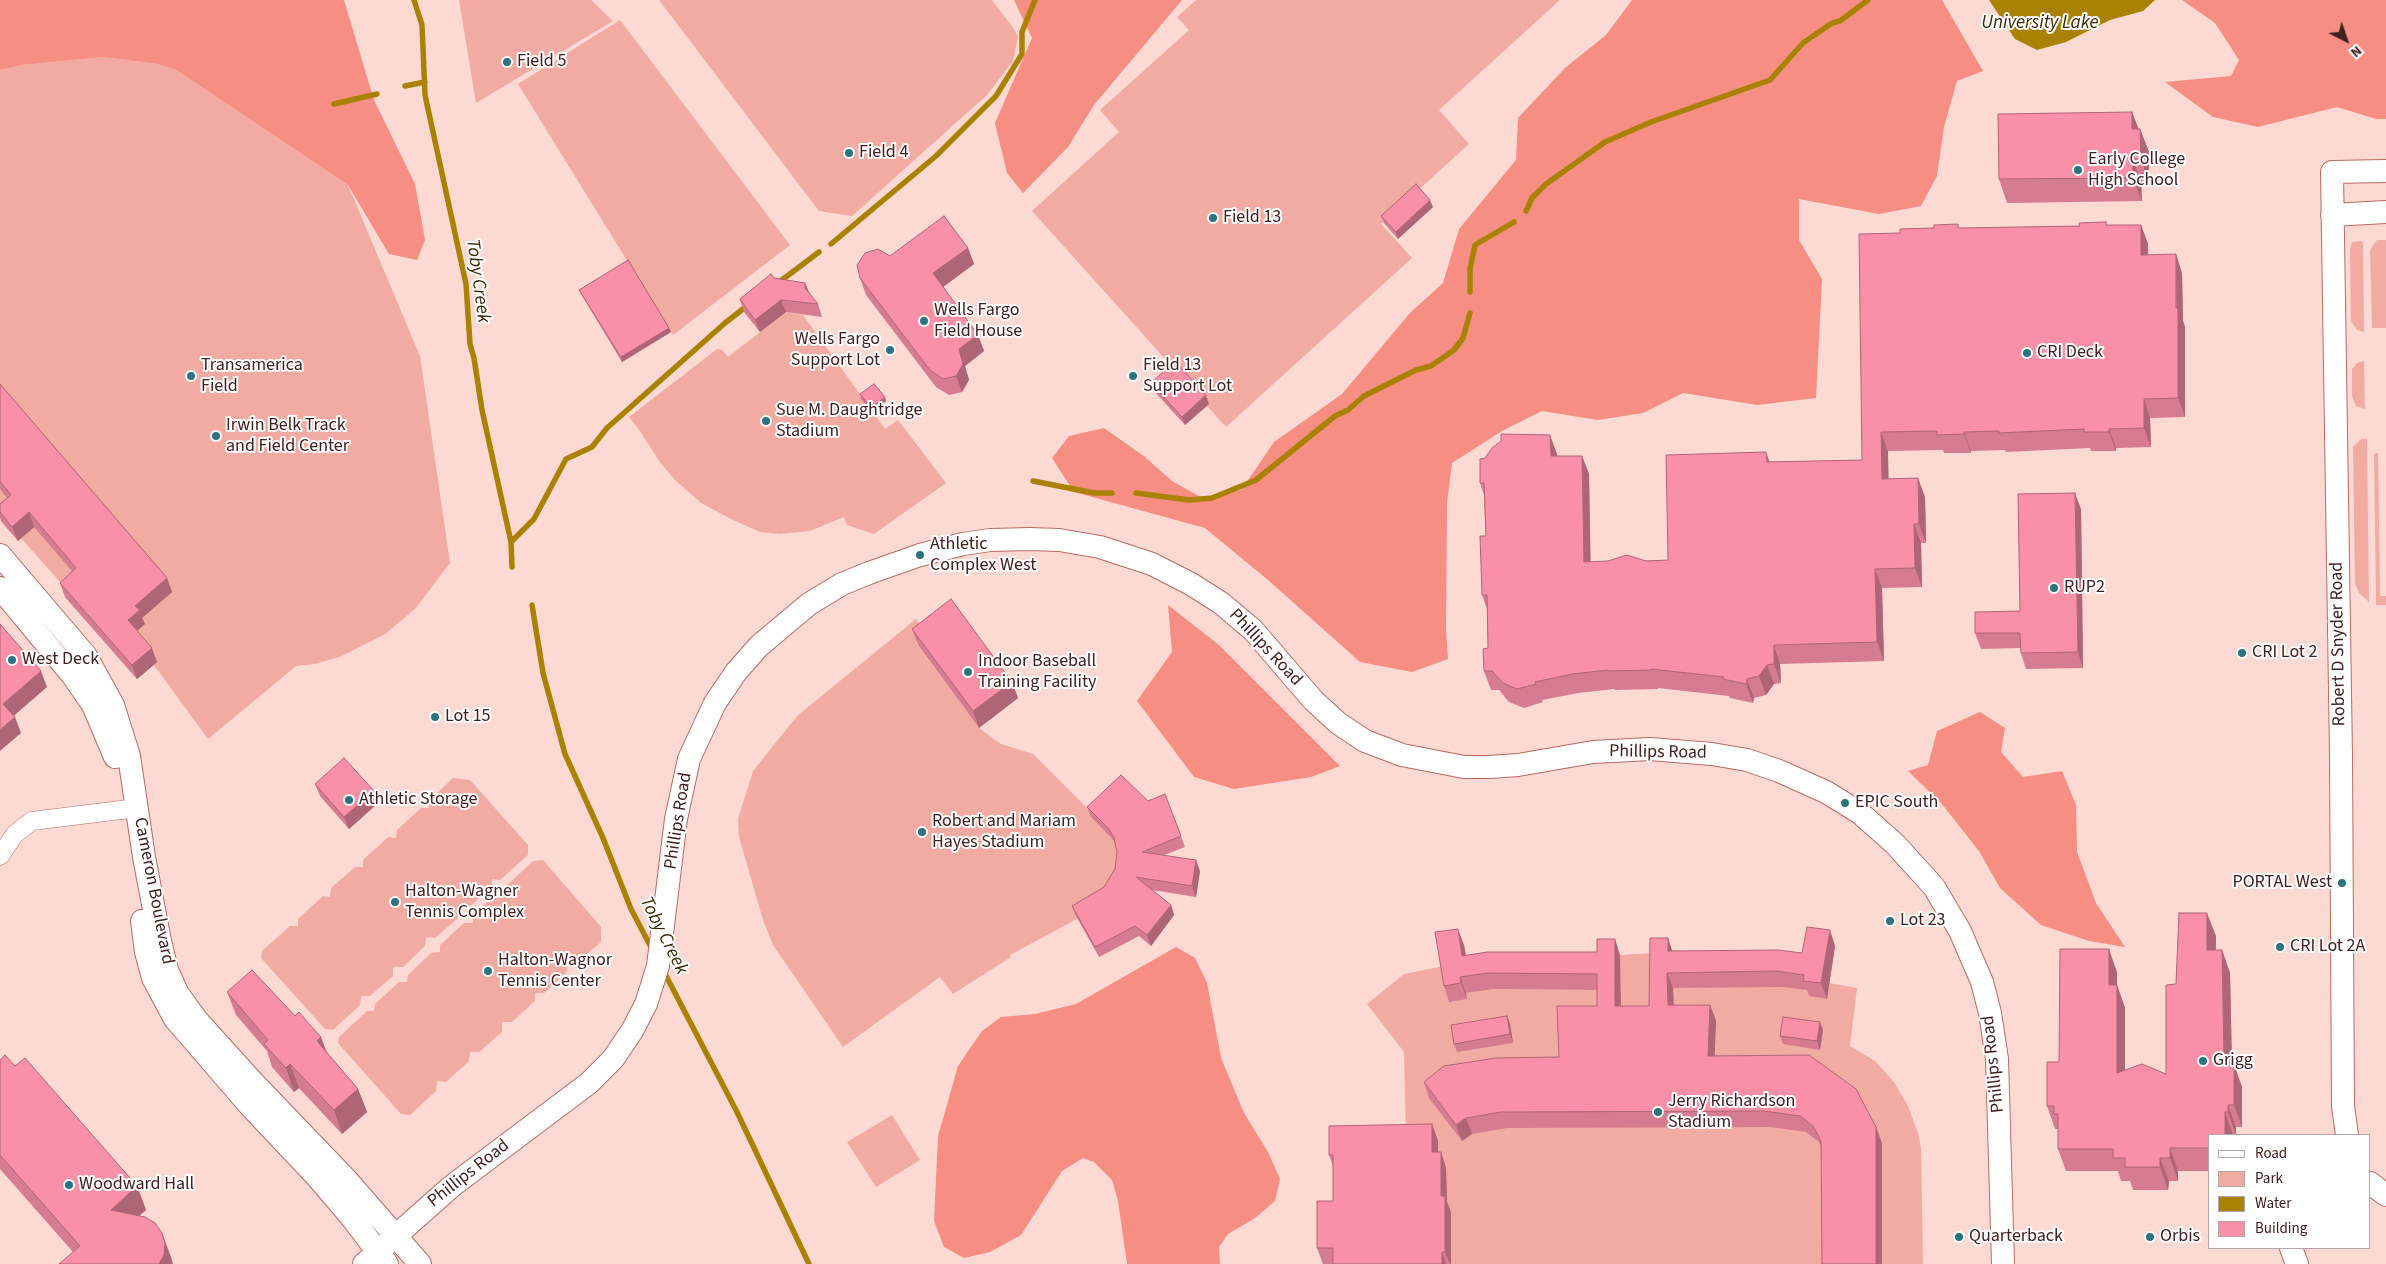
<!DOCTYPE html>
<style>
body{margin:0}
#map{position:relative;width:2386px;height:1264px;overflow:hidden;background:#fdd9d4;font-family:"Source Sans 3",sans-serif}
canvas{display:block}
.legend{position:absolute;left:2208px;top:1134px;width:162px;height:115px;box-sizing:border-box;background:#fff;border:1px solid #b3a6a5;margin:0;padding:6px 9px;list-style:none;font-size:15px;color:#41201d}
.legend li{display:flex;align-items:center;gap:10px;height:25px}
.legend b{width:25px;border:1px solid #b3a6a5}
.north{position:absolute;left:2321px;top:15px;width:50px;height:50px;-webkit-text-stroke:4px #fff;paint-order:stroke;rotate:139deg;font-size:14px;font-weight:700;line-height:20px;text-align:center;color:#41201d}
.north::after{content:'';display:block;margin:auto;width:18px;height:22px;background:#41201d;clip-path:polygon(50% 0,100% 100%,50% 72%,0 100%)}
</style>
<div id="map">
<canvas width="2386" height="1264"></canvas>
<ul class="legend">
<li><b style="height:6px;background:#fff"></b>Road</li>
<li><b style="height:14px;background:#f1aba3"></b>Park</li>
<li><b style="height:14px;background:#aa8202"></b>Water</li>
<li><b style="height:14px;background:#f990a7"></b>Building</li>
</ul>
<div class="north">N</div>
</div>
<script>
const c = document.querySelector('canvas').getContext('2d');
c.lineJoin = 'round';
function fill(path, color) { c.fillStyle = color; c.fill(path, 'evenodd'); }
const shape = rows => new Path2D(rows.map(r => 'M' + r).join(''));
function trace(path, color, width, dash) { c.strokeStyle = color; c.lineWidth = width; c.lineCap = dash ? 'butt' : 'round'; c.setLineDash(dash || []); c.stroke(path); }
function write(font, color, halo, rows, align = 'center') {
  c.font = font + ' "Source Sans 3",sans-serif'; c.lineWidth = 4; c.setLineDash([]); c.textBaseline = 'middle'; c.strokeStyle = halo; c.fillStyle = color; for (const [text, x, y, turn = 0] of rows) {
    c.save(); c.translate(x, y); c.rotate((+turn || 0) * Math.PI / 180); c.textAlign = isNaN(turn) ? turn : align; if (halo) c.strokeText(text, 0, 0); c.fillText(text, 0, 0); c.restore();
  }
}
const green = shape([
 [459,0,591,0,613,21,476,103],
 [659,0,992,0,1014,29,1018,37,1013,61,987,95,852,216,819,211],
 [1196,0,1560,0,1439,110,1469,144,1381,224,1412,258,1226,427,1207,406,1209,403,1176,371,1032,211,1119,132,1100,110,1189,30,1177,17],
 [620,20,790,245,673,335,518,84],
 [104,57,158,64,176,70,348,185,420,356,450,563,416,608,385,634,342,656,315,664,296,666,208,739,154,665,137,679,65,597,69,592,21,538,18,541,1,521,0,515,0,70,22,65],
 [2377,240,2386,240,2386,328,2372,328,2370,250],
 [2362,241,2363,243,2364,332,2357,330,2351,321,2350,248,2352,242],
 [786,312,803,315,885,429,898,420,946,483,874,534,847,525,844,517,810,531,779,534,760,532,731,519,701,503,675,480,659,461,640,431,629,417,717,349,722,350,728,357],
 [2364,361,2365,409,2356,406,2352,396,2352,369,2357,363],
 [2361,439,2367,439,2369,602,2359,593,2355,583,2353,447],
 [2378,453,2380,596,2386,596,2386,605,2376,605,2374,454],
 [916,619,927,633,916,643,979,728,1001,744,1033,754,1093,814,1091,817,1113,840,1118,848,1120,874,1077,919,1010,955,1011,957,953,994,940,977,843,1047,773,945,763,920,739,837,738,819,753,771,797,716],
 [453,778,470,780,528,845,528,855,500,880,492,879,491,888,468,908,459,908,458,918,435,938,426,937,425,946,403,967,393,967,393,976,370,996,361,996,360,1005,333,1030,325,1029,261,958,262,951,290,926,298,926,298,919,323,896,330,897,331,888,355,867,363,867,363,860,388,837,396,838,397,830,421,808,429,808,429,801],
 [543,860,601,927,601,942,576,963,568,963,567,972,544,993,535,993,535,1001,512,1022,502,1022,502,1032,479,1052,470,1052,469,1061,446,1082,437,1081,436,1091,410,1115,401,1114,338,1043,339,1037,367,1011,374,1011,375,1004,399,982,407,982,408,975,431,953,440,952,440,945,464,923,473,923,473,915,497,893,505,894,506,886,533,861],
 [1656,953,1673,993,1673,988,1829,983,1857,988,1850,1046,1875,1061,1894,1082,1908,1106,1918,1133,1921,1148,1923,1264,1419,1264,1406,1141,1404,1052,1367,1004,1404,974,1444,966,1467,999,1466,993,1494,989,1603,990,1621,995,1620,955],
 [892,1115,920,1160,876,1187,847,1142]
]);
const forest = shape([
 [0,0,344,0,374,100,415,184,425,240,417,260,389,254,348,185,176,70,158,64,104,57,22,65,0,70],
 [1014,0,1182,0,1094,105,1068,147,1023,193,1007,173,995,123,1032,38],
 [1632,0,1942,0,1983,71,1957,81,1944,127,1937,176,1921,206,1879,214,1799,199,1799,240,1822,279,1816,398,1757,405,1683,393,1643,413,1598,420,1542,411,1502,431,1452,463,1447,503,1446,629,1448,659,1412,672,1360,662,1268,580,1205,528,1074,492,1052,458,1069,436,1104,428,1145,457,1172,481,1206,500,1242,489,1274,442,1342,394,1410,313,1443,283,1459,229,1516,160,1518,118,1565,68,1606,35],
 [2182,0,2386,0,2386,119,2376,119,2337,107,2258,127,2213,117,2165,82,2231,76,2239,60,2215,23],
 [1168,605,1219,645,1340,766,1311,777,1234,789,1194,777,1137,701,1172,652],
 [1980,712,2005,728,2001,752,2023,777,2062,771,2076,805,2077,852,2096,903,2125,947,2089,941,2041,925,2000,888,1979,851,1941,803,1908,771,1928,765,1937,731],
 [1176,947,1195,958,1207,983,1221,1058,1244,1113,1268,1152,1280,1179,1275,1201,1255,1218,1228,1234,1219,1247,1220,1264,1127,1264,1118,1201,1112,1180,1094,1162,1083,1158,1062,1171,1021,1235,990,1252,964,1258,944,1247,934,1221,938,1136,958,1066,982,1031,1001,1017,1035,1014,1076,1004]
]);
const water = shape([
 [1989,0,2155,0,2143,11,2110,20,2066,42,2037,50,2015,39]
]);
const stream = shape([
 [414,0,422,25,425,95,466,284,470,344,474,358,482,410,511,542,512,567],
 [405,86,425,82],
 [334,104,377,94],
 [1526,211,1532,198,1546,184,1605,142,1651,122,1770,80,1803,43,1832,23,1840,21,1868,0],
 [831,244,936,156,996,96,1022,54,1022,32,1035,0],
 [778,283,819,252],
 [1470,292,1470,269,1475,245,1514,222],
 [1033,481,1094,493,1112,493],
 [1136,493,1189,500,1212,498,1256,480,1335,416,1348,410,1364,396,1416,370,1431,366,1454,350,1463,338,1470,313],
 [511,542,534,519,566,459,592,447,607,428,725,323,748,305],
 [532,605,543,673,565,754,603,838,631,909,652,949],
 [663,970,737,1112,809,1264]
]);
const minor = shape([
 [0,856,15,834,32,821,137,808]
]);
const tertiary = shape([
 [2332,215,2386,212],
 [0,555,86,656,113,705,129,756,144,857,160,941,167,970,178,994,196,1019,252,1081,345,1178,420,1264],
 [0,588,73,676,93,705,115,757],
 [142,921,146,952,153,978,175,1019,251,1107,318,1178,352,1218,387,1264],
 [2347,1135,2343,1106,2341,756,2332,172,2386,171],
 [2370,1183,2386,1195],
 [2291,1248,2297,1264],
 [364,1264,452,1186,589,1083,613,1059,632,1031,646,1004,658,966,676,819,689,759,715,703,736,672,759,646,809,604,842,584,869,573,920,555,963,544,990,540,1030,539,1059,540,1100,547,1152,564,1191,584,1221,603,1253,630,1313,700,1338,723,1365,741,1402,755,1464,767,1489,767,1518,765,1593,752,1650,749,1712,754,1747,760,1779,771,1826,792,1860,813,1895,844,1934,887,1960,931,1982,982,1990,1013,1997,1059,2003,1264]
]);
const wall = shape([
 [2132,112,2138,129,2140,129,2149,152,2149,183,2141,183,2142,201,2007,203,1999,179],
 [1433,207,1398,239,1384,223,1381,216],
 [1958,224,1959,228,2141,225,2148,244,2148,255,2182,273,2183,321,2185,327,2185,417,2150,418,2151,447,2116,448,2116,451,2091,451,2090,448,2006,452,2005,450,1971,451,1971,453,1944,453,1943,450,1888,451,1888,479,1925,497,1926,543,1921,543,1922,587,1882,588,1884,661,1780,664,1781,683,1774,684,1766,695,1754,698,1753,703,1730,698,1729,696,1658,688,1658,689,1615,690,1614,689,1578,693,1542,700,1543,702,1524,708,1509,702,1499,690,1491,690,1484,671,1488,648,1487,609,1482,595,1486,536,1484,495,1480,483,1557,454,1557,456,1582,456,1589,474,1590,562,1668,560,1770,462,1862,460,1900,233],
 [968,248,974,264,943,287,978,335,984,351,965,366,969,380,962,392,949,395,936,387,866,295,860,278,890,256],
 [774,278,805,283,810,294,818,304,822,317,786,312,760,332,744,312,740,299],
 [579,290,669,328,671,332,622,362,581,294],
 [1151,383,1209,404,1185,425,1154,391],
 [0,384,167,578,172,592,142,618,145,624,137,631,157,662,137,679,65,597,60,583,72,571,34,527,18,541,1,521,0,517,0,504,7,498,0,489],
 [860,394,886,401,872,412,861,399],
 [2081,509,2083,668,2026,669,2021,653,2021,648,1981,649,1975,633,2020,611],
 [912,629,1012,682,1018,698,979,728,918,645],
 [315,784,374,791,378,803,349,829,320,796],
 [1165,794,1185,847,1164,855,1200,871,1196,897,1152,890,1171,905,1174,915,1151,946,1139,936,1099,957,1076,916,1072,906,1104,887,1115,869,1117,852,1116,844,1113,840,1091,817,1087,807,1148,801],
 [2216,936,2216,950,2222,950,2230,973,2232,1064,2242,1087,2242,1127,2236,1127,2236,1135,2210,1135,2210,1171,2178,1171,2178,1181,2169,1181,2168,1190,2133,1190,2130,1181,2121,1181,2118,1171,2066,1171,2058,1149,2058,1129,2055,1129,2047,1106,2059,1062,2117,972,2117,985,2125,1008,2125,1070,2166,1074,2176,984],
 [1464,945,1466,955,1620,955,1621,1006,1649,1006,1673,951,1802,953,1835,946,1827,999,1809,996,1807,990,1782,987,1673,988,1674,1005,1710,1005,1716,1021,1714,1056,1882,1143,1882,1264,1822,1264,1821,1146,1819,1142,1806,1132,1770,1127,1507,1128,1472,1134,1462,1141,1429,1098,1424,1082,1559,1057,1597,1006,1597,990,1494,989,1466,993,1467,999,1449,1002,1444,986],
 [227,992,326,1051,358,1089,367,1112,342,1134,299,1088,294,1092,272,1067,267,1051,236,1015],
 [1507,1016,1510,1024,1513,1043,1457,1052,1454,1044],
 [1823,1030,1820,1050,1783,1044,1780,1036],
 [0,1060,15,1066,137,1186,146,1210,139,1216,171,1257,73,1252,0,1169],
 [1432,1124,1438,1141,1438,1152,1441,1152,1446,1168,1447,1202,1451,1212,1451,1264,1323,1264,1317,1248,1333,1201,1333,1166,1329,1155]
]);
const shadedWall = shape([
 [2132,112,2141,135,2140,129,2149,152,2149,183,2141,159,2132,129],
 [2133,159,2141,183,2142,201,2133,178],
 [1430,200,1433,207,1398,239,1396,232],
 [2141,225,2148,244,2148,274,2141,255],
 [968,248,974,264,939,290,933,273],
 [2176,254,2182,273,2183,321,2185,327,2185,417,2178,398],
 [805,283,810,295,805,288],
 [781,300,786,312,760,332,755,320],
 [669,328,671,332,622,362,621,357],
 [978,335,984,351,965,366,969,380,962,392,956,376,959,349],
 [1206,395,1209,404,1185,425,1182,417],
 [885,397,886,401,872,412,871,408],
 [2144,399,2150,418,2151,447,2144,428],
 [2109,429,2116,448,2116,451,2109,432],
 [1881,432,1888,451,1889,498,1882,479],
 [1964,432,1971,451,1971,453,1964,434],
 [1550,435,1557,454,1557,475,1551,456],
 [1766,452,1773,471,1767,462],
 [1582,456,1589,474,1591,581,1584,562],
 [1918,478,1925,497,1926,543,1919,524],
 [2075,493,2081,509,2083,668,2078,652],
 [29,512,34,527,18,541,12,527],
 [1914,524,1921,543,1922,587,1915,568],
 [1875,569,1882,588,1884,661,1877,642],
 [167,578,172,592,142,618,145,624,133,634,128,620,135,606],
 [1774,645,1780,664,1781,683,1774,664],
 [152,648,157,662,137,679,132,665],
 [1767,665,1774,684,1766,695,1759,676],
 [41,671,47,687,9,720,3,704],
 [1747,679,1754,698,1753,703,1746,684],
 [1012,682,1018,698,979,728,973,711],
 [15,717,21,733,0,751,0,730],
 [374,791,378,803,349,829,344,817],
 [1196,860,1200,871,1196,897,1192,886],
 [1171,905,1174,915,1151,946,1147,935],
 [2207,913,2216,936,2215,973,2207,950],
 [1458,929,1464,945,1468,971,1462,956],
 [1830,930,1835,946,1827,999,1821,983],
 [1668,938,1673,953,1668,951],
 [1615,939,1620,955,1621,1022,1615,1006],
 [2109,949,2117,972,2117,985,2125,1008,2125,1095,2117,1073,2109,985],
 [2222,950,2230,973,2232,1068,2234,1064,2242,1087,2242,1127,2234,1105,2224,1056],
 [1667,973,1673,988,1674,1021,1668,1005],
 [1460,977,1466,993,1467,999,1461,983],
 [1710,1005,1716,1021,1714,1072,1708,1056],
 [1507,1016,1510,1024,1513,1043,1510,1034],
 [1820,1022,1823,1030,1820,1050,1817,1041],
 [321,1037,330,1061,317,1041],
 [290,1064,299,1088,294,1092,286,1068],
 [358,1089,367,1112,342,1134,334,1110],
 [2228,1105,2236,1127,2236,1135,2228,1112],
 [2225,1112,2233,1135,2225,1135],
 [1466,1118,1472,1134,1462,1141,1456,1125],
 [1432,1124,1438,1141,1438,1168,1432,1152],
 [1876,1127,1882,1143,1882,1264,1876,1264],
 [2170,1148,2178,1171,2178,1181,2170,1158],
 [1441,1152,1446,1168,1447,1202,1451,1212,1451,1264,1450,1264,1445,1252,1441,1196],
 [2160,1158,2169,1181,2168,1190,2160,1167],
 [137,1186,146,1210,119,1233,111,1210],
 [162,1233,171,1257,173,1264,159,1264],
 [1442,1252,1446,1264,1442,1264]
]);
const building = shape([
 [2132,112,2132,129,2140,129,2141,159,2133,159,2133,178,1999,179,1998,114,2132,112],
 [1416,184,1430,200,1396,232,1381,216,1416,184],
 [944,216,968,248,933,273,978,335,959,349,963,364,956,376,943,379,930,370,860,278,857,265,865,253,878,249,890,256,944,216],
 [2106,222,2106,225,2141,225,2141,255,2176,254,2176,308,2178,308,2178,398,2144,399,2144,428,2109,429,2109,432,2084,432,2084,429,1999,433,1999,431,1964,432,1964,434,1937,435,1937,431,1881,432,1882,479,1918,478,1919,524,1914,524,1915,568,1875,569,1877,642,1774,645,1774,664,1767,665,1759,676,1747,679,1746,684,1723,679,1724,677,1651,669,1651,670,1608,671,1608,670,1572,674,1535,682,1536,684,1517,689,1503,683,1492,671,1484,671,1483,649,1488,648,1487,595,1482,595,1480,536,1486,536,1484,483,1480,483,1480,459,1485,458,1492,448,1501,441,1501,434,1550,435,1551,456,1582,456,1584,562,1608,561,1627,555,1646,561,1668,560,1666,455,1766,452,1767,462,1862,460,1859,234,1900,233,1900,229,1934,228,1934,225,1958,224,1958,228,2080,226,2079,223,2106,222],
 [628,260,669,328,621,357,579,290,628,260],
 [771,274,774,278,805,283,805,288,818,304,781,300,755,320,740,299,771,274],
 [1175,361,1206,395,1182,417,1151,383,1175,361],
 [0,384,167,578,135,606,140,610,128,620,152,648,132,665,60,583,76,568,29,512,12,527,0,512,0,504,11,495,0,481,0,384],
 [874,384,885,397,871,408,860,394,874,384],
 [2075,493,2078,652,2021,653,2020,633,1975,633,1975,612,2020,611,2018,494,2075,493],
 [951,599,1012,682,973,711,912,629,951,599],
 [0,624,41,671,3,704,15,717,0,730,0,624],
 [344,758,374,791,344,817,315,784,344,758],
 [1121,775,1148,801,1165,794,1181,836,1142,852,1196,860,1192,886,1136,877,1171,905,1147,935,1135,926,1095,947,1072,906,1104,887,1115,869,1117,852,1114,838,1109,829,1087,807,1121,775],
 [2179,913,2207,913,2207,950,2222,950,2224,1056,2228,1056,2228,1064,2234,1064,2234,1105,2228,1105,2228,1112,2225,1112,2225,1135,2210,1135,2210,1148,2170,1148,2170,1158,2160,1158,2160,1167,2125,1167,2125,1158,2113,1158,2113,1149,2058,1149,2058,1114,2054,1114,2054,1106,2047,1106,2047,1062,2059,1062,2060,949,2109,949,2109,985,2117,985,2117,1073,2142,1064,2166,1074,2166,985,2176,984,2179,913],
 [1807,927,1830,930,1821,983,1803,981,1804,975,1776,971,1667,973,1668,1005,1710,1005,1708,1056,1809,1055,1856,1089,1876,1127,1876,1264,1822,1264,1821,1141,1813,1126,1800,1116,1764,1111,1501,1112,1466,1118,1456,1125,1424,1082,1444,1066,1496,1058,1559,1057,1557,1006,1597,1006,1597,974,1488,973,1460,977,1461,983,1444,986,1435,932,1458,929,1462,956,1487,952,1597,952,1597,939,1615,939,1615,1006,1649,1006,1650,938,1668,938,1668,951,1778,950,1802,953,1807,927],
 [252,970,295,1016,299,1012,309,1024,321,1037,317,1041,358,1089,334,1110,290,1064,286,1068,264,1044,268,1040,227,992,252,970],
 [1507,1016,1510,1034,1454,1044,1451,1025,1507,1016],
 [1783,1017,1820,1022,1817,1041,1780,1036,1783,1017],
 [5,1055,15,1066,25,1058,137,1186,111,1210,145,1217,155,1223,162,1233,165,1243,164,1255,159,1264,59,1264,80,1246,0,1155,0,1060,5,1055],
 [1432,1124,1432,1152,1441,1152,1441,1196,1445,1196,1445,1252,1442,1252,1442,1264,1333,1264,1333,1248,1317,1248,1317,1201,1333,1201,1333,1155,1329,1155,1329,1126,1432,1124]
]);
const markers = [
 [507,62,5,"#2c747d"],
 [849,153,5,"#2c747d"],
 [2078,170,5,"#2c747d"],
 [1213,218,5,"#2c747d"],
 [924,321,5,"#2c747d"],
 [890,350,5,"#2c747d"],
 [2027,353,5,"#2c747d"],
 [191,376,5,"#2c747d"],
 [1133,376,5,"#2c747d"],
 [766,421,5,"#2c747d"],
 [216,436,5,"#2c747d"],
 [920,555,5,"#2c747d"],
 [2054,588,5,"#2c747d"],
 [2242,653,5,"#2c747d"],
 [12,660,5,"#2c747d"],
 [968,672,5,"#2c747d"],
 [435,717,5,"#2c747d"],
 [349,800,5,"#2c747d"],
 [1845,803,5,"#2c747d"],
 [922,832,5,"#2c747d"],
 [2342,883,5,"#2c747d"],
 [395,902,5,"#2c747d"],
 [1890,921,5,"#2c747d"],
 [2280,947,5,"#2c747d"],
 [488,971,5,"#2c747d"],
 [2203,1061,5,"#2c747d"],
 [1658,1112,5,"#2c747d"],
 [69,1185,5,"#2c747d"],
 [1959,1237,5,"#2c747d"],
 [2150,1237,5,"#2c747d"]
];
const poiNames = [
 ["Field 5",517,62],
 ["Field 4",859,153],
 ["Early College",2088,160],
 ["High School",2088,181],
 ["Field 13",1223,218],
 ["Wells Fargo",934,311],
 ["Field House",934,332],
 ["Wells Fargo",880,340,"right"],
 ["Support Lot",880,361,"right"],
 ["CRI Deck",2037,353],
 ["Transamerica",201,366],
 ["Field",201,387],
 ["Field 13",1143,366],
 ["Support Lot",1143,387],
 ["Sue M. Daughtridge",776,411],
 ["Stadium",776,432],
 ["Irwin Belk Track",226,426],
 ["and Field Center",226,447],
 ["Athletic",930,545],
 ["Complex West",930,566],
 ["RUP2",2064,588],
 ["CRI Lot 2",2252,653],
 ["West Deck",22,660],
 ["Indoor Baseball",978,662],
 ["Training Facility",978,683],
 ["Lot 15",445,717],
 ["Athletic Storage",359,800],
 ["EPIC South",1855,803],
 ["Robert and Mariam",932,822],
 ["Hayes Stadium",932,843],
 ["PORTAL West",2332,883,"right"],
 ["Halton-Wagner",405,892],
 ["Tennis Complex",405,913],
 ["Lot 23",1900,921],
 ["CRI Lot 2A",2290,947],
 ["Halton-Wagnor",498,961],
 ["Tennis Center",498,982],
 ["Grigg",2213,1061],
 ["Jerry Richardson",1668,1102],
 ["Stadium",1668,1123],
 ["Woodward Hall",79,1185],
 ["Quarterback",1969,1237],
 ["Orbis",2160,1237]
];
const streetNames = [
 ["Robert D Snyder Road",2339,644,-91],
 ["Phillips Road",1265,648,47],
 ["Phillips Road",1658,753,1],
 ["Phillips Road",679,821,-81],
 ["Cameron Boulevard",153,891,79],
 ["Phillips Road",1994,1064,-96],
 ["Phillips Road",469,1174,-38]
];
const waterNames = [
 ["University Lake",2040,24],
 ["Toby Creek",477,281,82],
 ["Toby Creek",663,936,63]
];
fill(green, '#f1aba3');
fill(forest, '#f68e83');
fill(water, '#aa8202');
trace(stream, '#aa8202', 5.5);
trace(minor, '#b96a62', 19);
trace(tertiary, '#b96a62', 24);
trace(minor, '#fff', 18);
trace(tertiary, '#fff', 22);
fill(wall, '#d67c90');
fill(shadedWall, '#ae6575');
fill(building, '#f990a7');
trace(building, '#ae6575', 1);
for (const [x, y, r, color] of markers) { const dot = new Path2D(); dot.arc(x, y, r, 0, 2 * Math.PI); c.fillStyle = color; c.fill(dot); trace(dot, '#fff', 2); }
write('18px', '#41201d', '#fff', poiNames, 'left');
write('18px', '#41201d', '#fff', streetNames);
write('italic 19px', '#3b2a00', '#fff', waterNames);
</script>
